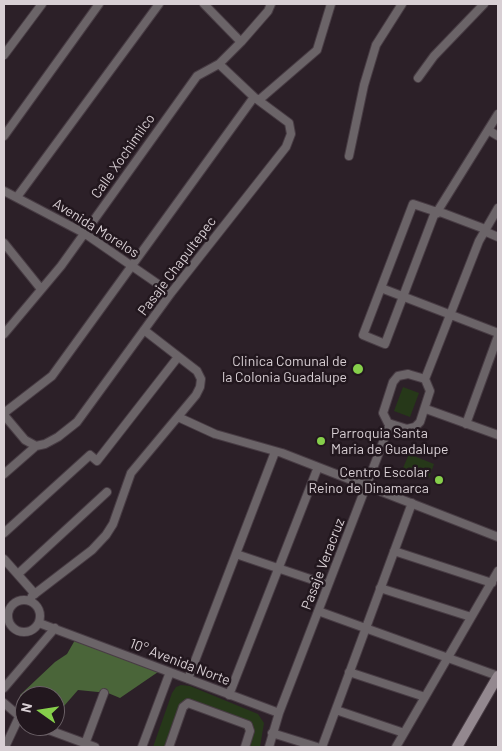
<!DOCTYPE html>
<meta charset="utf-8">
<style>
body{margin:0}
#map{position:relative;width:502px;height:751px;overflow:hidden;background:#2c2028;font-family:Barlow,sans-serif}
canvas{display:block}
.frame{position:absolute;inset:0;border:5px solid #d8cfd4;pointer-events:none}
.north{position:absolute;left:15px;top:686px;width:50px;height:50px;box-sizing:border-box;background:#22171e;border:1px solid #6b6167;border-radius:50%;rotate:283deg;font-size:14px;font-weight:700;line-height:20px;text-align:center;color:#d8cfd4}
.north::after{content:'';display:block;margin:auto;width:18px;height:22px;background:#86cf4b;clip-path:polygon(50% 0,100% 100%,50% 72%,0 100%)}
</style>
<div id="map">
<canvas width="502" height="751"></canvas>
<div class="frame"></div>
<div class="north">N</div>
</div>
<script>
const c = document.querySelector('canvas').getContext('2d');
c.lineJoin = 'round';
function fill(path, color) { c.fillStyle = color; c.fill(path, 'evenodd'); }
const shape = rows => new Path2D(rows.map(r => 'M' + r).join(''));
function trace(path, color, width, dash) { c.strokeStyle = color; c.lineWidth = width; c.lineCap = dash ? 'butt' : 'round'; c.setLineDash(dash || []); c.stroke(path); }
function write(font, color, halo, rows, align = 'center') {
  c.font = font + ' Barlow,sans-serif'; c.lineWidth = 5; c.setLineDash([]); c.textBaseline = 'middle'; c.strokeStyle = halo; c.fillStyle = color; for (const [text, x, y, turn = 0] of rows) {
    c.save(); c.translate(x, y); c.rotate((+turn || 0) * Math.PI / 180); c.textAlign = isNaN(turn) ? turn : align; if (halo) c.strokeText(text, 0, 0); c.fillText(text, 0, 0); c.restore();
  }
}
const green = shape([
 [403,387,419,393,410,417,394,411],
 [409,454,434,464,429,478,403,468],
 [181,685,190,686,258,714,264,723,260,747,243,747,247,734,242,726,186,707,172,747,153,747,172,693,176,687]
]);
const forest = shape([
 [75,640,125,659,158,672,120,698,108,693,78,690,64,706,55,707,55,696,25,696,25,709,21,705,20,695,55,662,67,654]
]);
const street = shape([
 [204,4,241,42],
 [4,55,42,4],
 [418,78,434,56,484,4],
 [259,100,317,50,331,4],
 [488,130,498,136],
 [4,136,99,4],
 [349,156,364,85,376,45,402,4],
 [4,191,84,233,171,293],
 [17,197,159,4],
 [485,229,440,212,434,215,385,344,363,335,413,204,437,212,498,114],
 [484,231,498,237],
 [4,243,41,289],
 [381,288,498,333],
 [4,334,61,266,197,76,219,64,241,42,268,11,271,4],
 [408,374,425,379,430,391,420,422,415,427,407,429,388,423,383,413,393,382,398,376,408,374],
 [425,379,479,241,498,208],
 [426,409,498,435],
 [4,413,52,376,254,97],
 [4,415,25,440,36,446,45,444,58,437,77,422,171,293,286,147,291,134,289,123,254,97,219,64],
 [178,417,215,434,282,453,498,537],
 [466,424,498,336],
 [4,474,36,446],
 [4,533,90,455,97,461,178,357],
 [394,551,492,583],
 [236,554,328,585],
 [4,559,35,594],
 [18,574,107,492],
 [380,588,471,617],
 '8 616a16 16 0 1 1 32 0a16 16 0 1 1-32 0Z',
 [30,601,32,596,92,550,106,535,113,524,131,473,196,395,200,387,201,379,197,371,144,330],
 [318,611,498,676],
 [39,623,279,713],
 [349,672,425,697],
 [188,679,275,452],
 [4,688,55,628],
 [229,695,318,467],
 [4,703,25,721],
 [336,710,404,733],
 [38,726,95,747],
 [272,733,317,747],
 [85,744,104,693],
 [5,747,19,717],
 [142,747,170,672],
 [169,747,183,707,188,703,248,725,250,731,245,747],
 [269,747,279,713,390,424],
 [322,747,412,503],
 [396,747,498,571]
]);
const secondary = shape([
 [457,747,498,676]
]);
const markers = [
 [358,369,6,"#86cf4b"],
 [321,441,5,"#86cf4b"],
 [439,480,5,"#86cf4b"]
];
const streetNames = [
 ["Calle Xochimilco",123,156,-55],
 ["Avenida Morelos",96,228,32],
 ["Pasaje Chapultepec",177,266,-53],
 ["Pasaje Veracruz",323,564,-69],
 ["10° Avenida Norte",180,662,21]
];
const poiNames = [
 ["Clinica Comunal de",347,361],
 ["la Colonia Guadalupe",347,377],
 ["Parroquia Santa",331,433,"left"],
 ["Maria de Guadalupe",331,449,"left"],
 ["Centro Escolar",429,472],
 ["Reino de Dinamarca",429,488]
];
fill(green, '#263819');
fill(forest, '#4a6539');
trace(street, '#483c44', 10);
trace(secondary, '#483c44', 12);
trace(street, '#6b6468', 8);
trace(secondary, '#93888f', 10);
for (const [x, y, r, color] of markers) { const dot = new Path2D(); dot.arc(x, y, r, 0, 2 * Math.PI); c.fillStyle = color; c.fill(dot); trace(dot, '#22171e', 2); }
write('14px', '#d8cfd4', '#22171e', streetNames);
write('14px', '#d8cfd4', '#22171e', poiNames, 'right');
</script>
